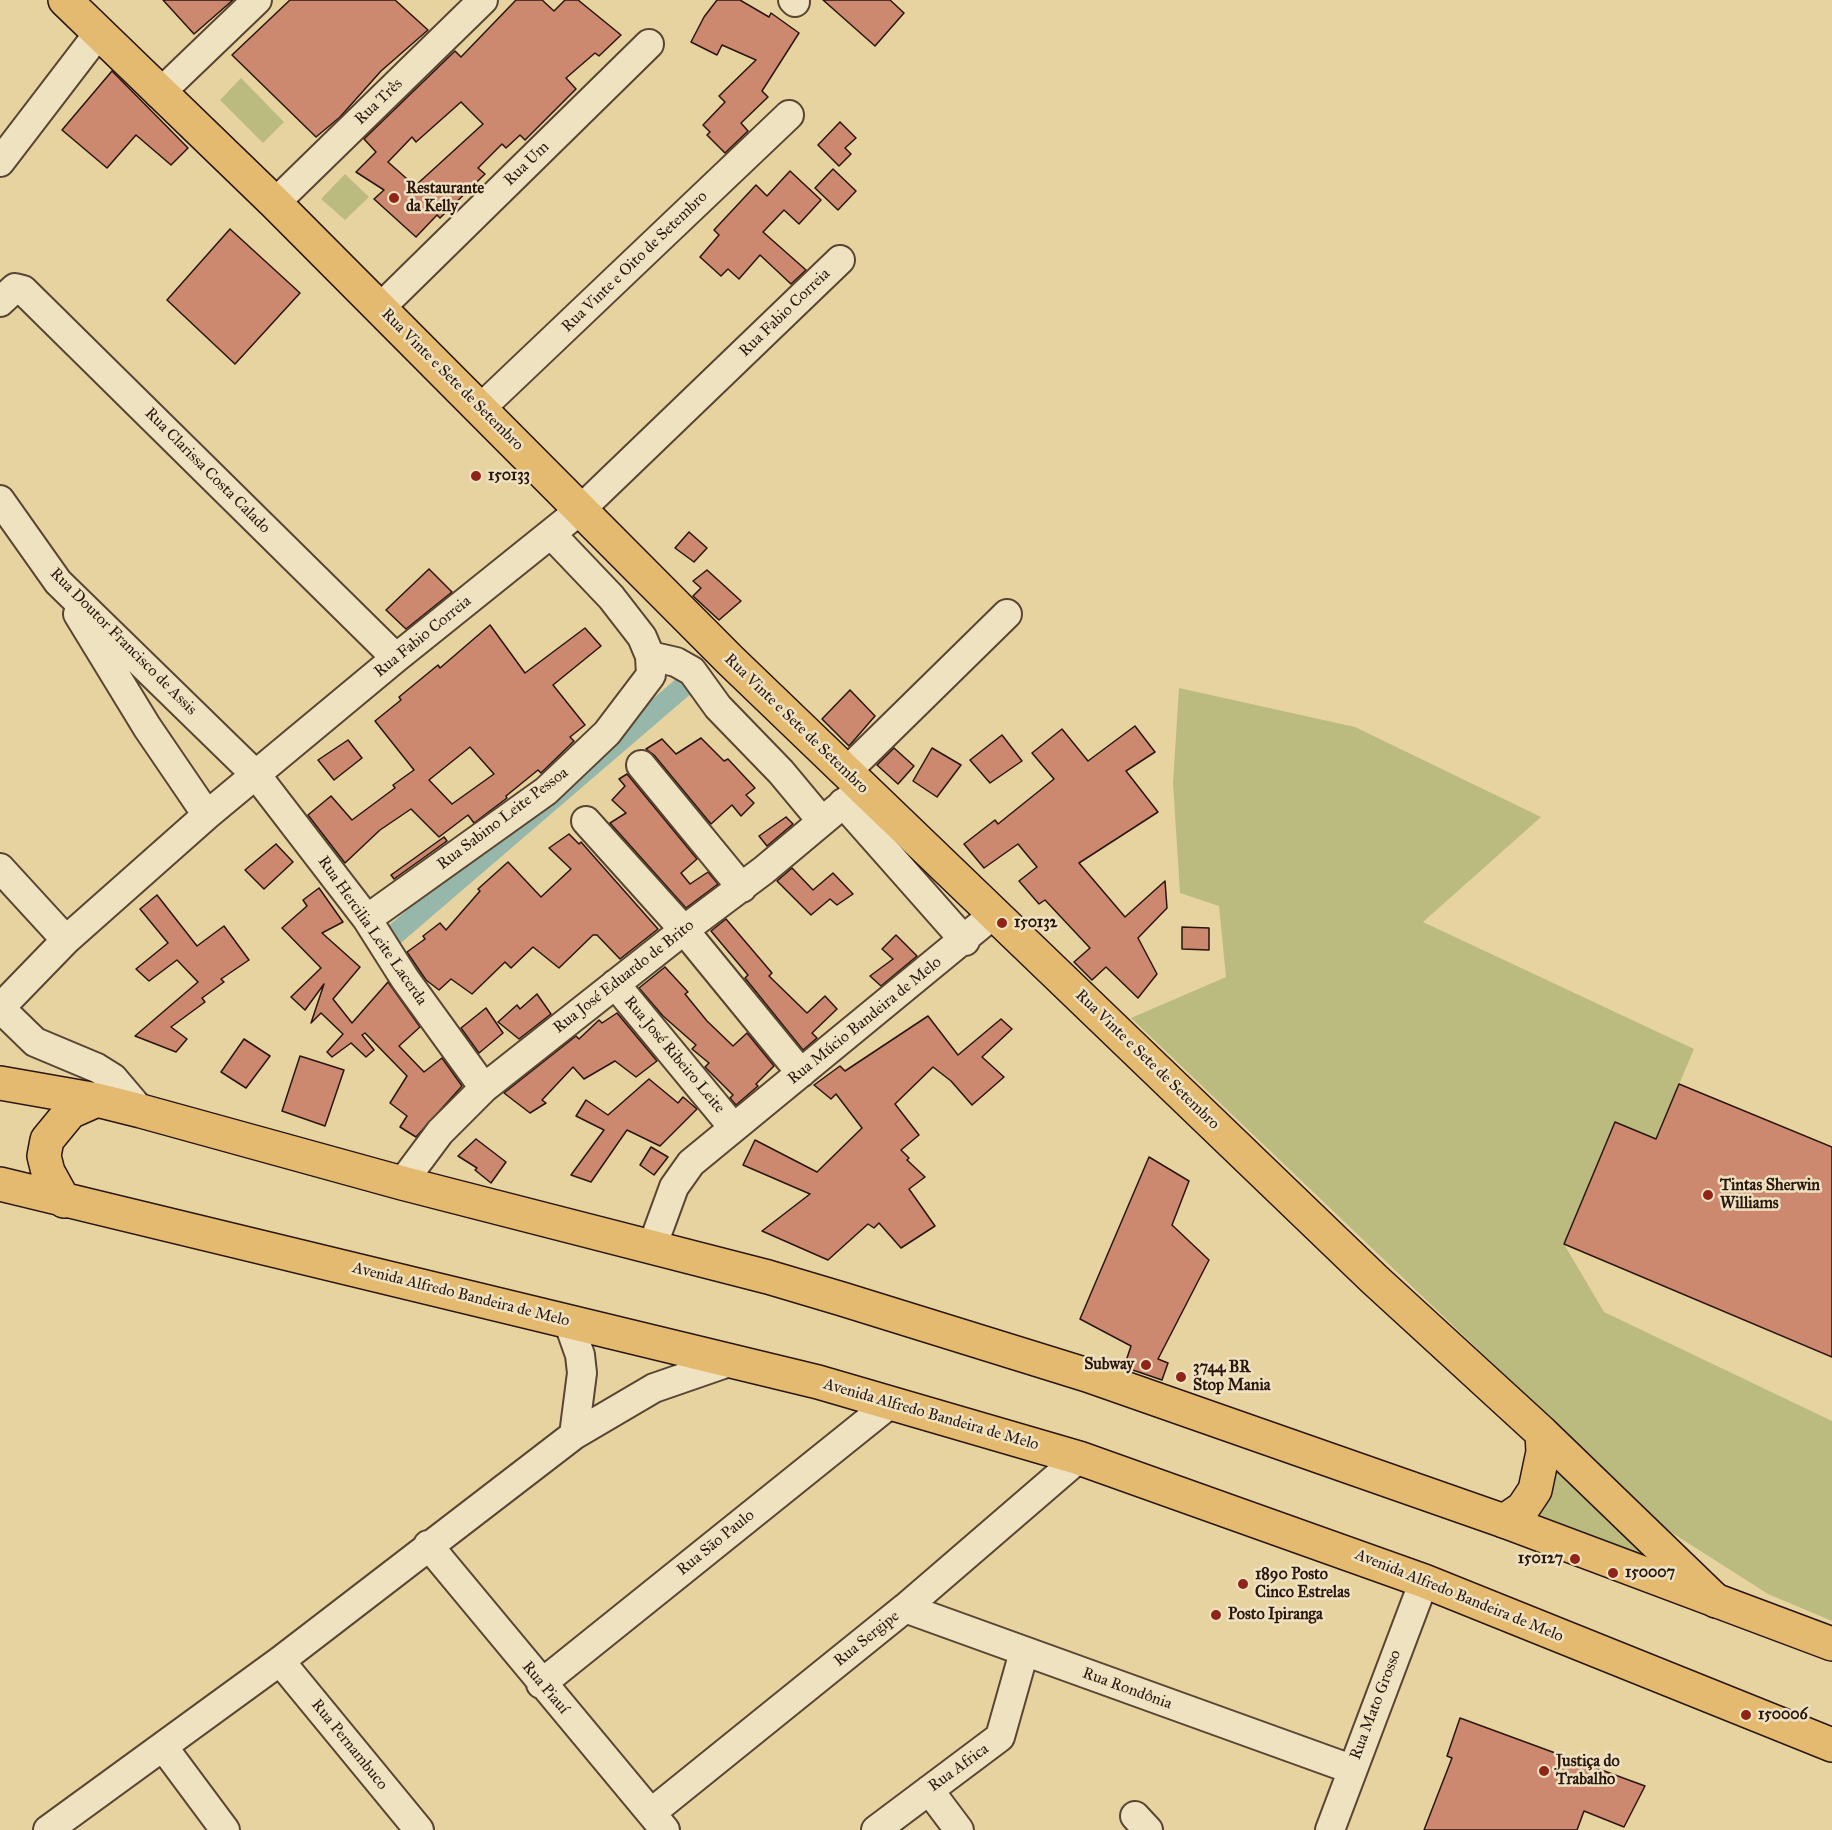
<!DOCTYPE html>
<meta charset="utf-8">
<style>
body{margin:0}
canvas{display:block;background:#e7d3a0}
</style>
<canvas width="1832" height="1830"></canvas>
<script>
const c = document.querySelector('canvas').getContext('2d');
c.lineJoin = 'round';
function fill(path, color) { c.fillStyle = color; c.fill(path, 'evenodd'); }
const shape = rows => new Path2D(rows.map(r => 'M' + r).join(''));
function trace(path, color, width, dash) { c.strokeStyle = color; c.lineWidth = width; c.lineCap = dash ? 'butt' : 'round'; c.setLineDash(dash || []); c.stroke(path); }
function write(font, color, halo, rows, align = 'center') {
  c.font = font + ' "IM FELL Great Primer",serif'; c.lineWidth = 5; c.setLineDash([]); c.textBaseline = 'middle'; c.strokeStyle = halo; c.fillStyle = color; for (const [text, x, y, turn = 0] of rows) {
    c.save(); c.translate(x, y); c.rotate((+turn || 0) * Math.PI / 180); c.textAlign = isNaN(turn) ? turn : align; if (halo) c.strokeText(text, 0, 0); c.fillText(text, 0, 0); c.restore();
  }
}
const green = shape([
 [241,78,284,122,263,143,220,100],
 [345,174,369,197,345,220,321,199],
 [1179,688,1355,727,1541,817,1423,922,1694,1049,1656,1139,1615,1123,1564,1244,1604,1312,1832,1421,1832,1621,1768,1594,1666,1529,1131,1018,1226,977,1219,906,1180,893,1173,783],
 [1548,1456,1695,1585,1530,1517]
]);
const canal = shape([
 [387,941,685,685]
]);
const building = shape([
 [163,0,233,0,194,34,163,0],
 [290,0,395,0,428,30,381,71,340,117,316,137,232,55,290,0],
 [516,0,542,0,554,11,565,0,578,0,621,35,599,56,595,53,566,78,576,89,525,140,520,135,506,148,502,144,478,168,485,174,440,218,437,215,416,237,374,199,384,190,356,172,376,152,364,139,455,51,461,57,516,0],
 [461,102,483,124,415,186,388,162,412,137,416,142,461,102],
 [717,0,740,0,769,17,771,13,799,33,762,91,768,97,741,123,748,131,725,153,707,135,710,132,703,125,725,102,719,96,756,60,722,45,717,55,691,42,704,17,717,0],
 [823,0,890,0,904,13,875,46,823,0],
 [112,71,188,148,171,165,136,135,107,168,62,130,112,71],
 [840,122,856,138,845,148,851,154,839,166,818,145,840,122],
 [833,169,856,191,838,210,815,188,833,169],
 [790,171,821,200,799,224,784,210,763,232,806,270,791,284,760,255,739,279,728,269,721,276,700,257,719,235,714,230,756,185,767,196,790,171],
 [230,229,300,293,235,364,167,300,230,229],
 [689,532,707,548,694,562,675,548,689,532],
 [429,569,452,592,406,629,386,610,429,569],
 [707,570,741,601,719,620,693,596,701,588,693,581,707,570],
 [490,625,525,673,585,628,601,646,553,685,585,725,570,737,574,741,541,773,538,770,506,796,507,798,474,823,468,815,439,837,411,809,380,830,345,863,308,815,331,796,352,820,395,788,393,785,414,770,375,721,401,700,399,697,438,665,440,668,490,625],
 [470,747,494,774,452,804,429,780,470,747],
 [850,690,875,716,849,746,822,719,850,690],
 [1135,726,1155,752,1126,771,1158,812,1079,863,1125,917,1165,881,1167,908,1138,938,1157,974,1138,998,1106,967,1092,980,1074,962,1090,948,1045,900,1039,904,1019,881,1037,867,1018,844,984,868,964,844,995,820,998,824,1054,779,1032,753,1062,729,1088,761,1135,726],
 [1002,735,1022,761,990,783,970,760,1002,735],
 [701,738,724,761,728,759,755,788,746,795,754,803,741,816,732,805,711,824,654,755,646,749,662,739,676,754,701,738],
 [348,740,362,758,334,780,318,760,348,740],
 [894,748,914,766,898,784,877,765,894,748],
 [932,748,961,765,937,797,913,781,932,748],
 [627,774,697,859,681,873,690,884,708,872,718,884,686,908,610,823,626,813,612,800,625,786,619,779,627,774],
 [786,817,793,824,767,846,759,836,786,817],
 [569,834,579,844,581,842,658,929,620,959,597,935,593,935,559,968,533,947,511,968,505,962,472,994,451,979,439,990,426,980,407,952,425,939,423,936,440,923,446,930,480,891,478,889,508,862,541,897,571,869,549,848,569,834],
 [444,837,447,841,394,879,391,875,444,837],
 [276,844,293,862,264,889,245,870,276,844],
 [792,868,813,890,833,873,853,894,837,905,830,899,811,915,777,881,792,868],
 [319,888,343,922,322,933,360,967,333,999,352,1023,388,982,420,1027,399,1046,424,1072,442,1058,462,1086,416,1137,400,1127,407,1116,390,1103,407,1076,365,1033,362,1035,374,1050,366,1057,351,1043,332,1057,327,1052,343,1034,321,1013,311,1023,324,984,305,1010,291,997,321,968,282,928,307,906,303,900,319,888],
 [157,895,197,946,224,926,249,960,221,979,224,982,202,998,205,1002,171,1027,187,1039,176,1052,135,1036,198,982,177,960,149,981,136,969,168,943,140,909,157,895],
 [726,919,772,973,769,976,807,1013,825,996,837,1009,812,1033,817,1038,803,1050,745,978,748,975,711,931,726,919],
 [1182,927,1209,928,1209,950,1182,949,1182,927],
 [896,935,917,956,881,986,870,976,893,959,882,949,896,935],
 [665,967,688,992,685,994,707,1021,733,1046,747,1033,774,1066,756,1084,758,1086,736,1105,730,1098,733,1095,705,1067,709,1063,692,1049,696,1045,663,1016,639,988,665,967],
 [537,994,551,1014,519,1039,498,1022,517,1005,520,1009,537,994],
 [486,1008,503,1033,479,1053,461,1028,486,1008],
 [617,1013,657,1061,636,1077,615,1061,584,1079,573,1067,542,1100,546,1103,530,1113,504,1093,576,1036,579,1039,599,1020,602,1023,617,1013],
 [928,1016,958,1055,1001,1019,1012,1029,982,1057,1004,1077,972,1105,951,1081,933,1067,895,1104,919,1135,901,1150,909,1158,907,1160,925,1177,909,1189,935,1226,901,1248,879,1223,874,1228,868,1224,828,1260,762,1231,810,1194,743,1165,755,1140,817,1172,862,1128,836,1094,831,1099,814,1085,840,1066,845,1071,928,1016],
 [244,1039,270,1056,246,1088,221,1072,244,1039],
 [300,1056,344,1070,325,1126,282,1111,300,1056],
 [649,1079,678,1103,683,1097,697,1109,660,1146,627,1130,591,1182,571,1175,604,1130,576,1116,586,1100,608,1115,649,1079],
 [1679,1084,1832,1147,1832,1357,1564,1244,1615,1122,1656,1139,1679,1084],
 [476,1139,506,1162,491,1183,475,1170,477,1168,458,1156,476,1139],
 [651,1147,668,1157,654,1175,640,1165,651,1147],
 [1149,1157,1189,1181,1172,1225,1209,1260,1158,1359,1168,1363,1162,1380,1124,1367,1131,1346,1080,1319,1149,1157],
 [1460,1718,1645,1786,1624,1827,1584,1811,1577,1830,1424,1830,1452,1758,1447,1756,1460,1718]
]);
const minor = shape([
 [793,0,795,2],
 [159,94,257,0],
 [0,162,98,34],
 [275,203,483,0],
 [0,302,15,288,23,290,396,658],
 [380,308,649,44],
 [481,408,789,115],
 [0,500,58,582,257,776,367,919,405,979,484,1088],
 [78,614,147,727,207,815],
 [650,656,676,662,692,671,718,707,781,772,821,820],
 [641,765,742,888],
 [846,772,1007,614],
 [843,803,965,941],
 [586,821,684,930,801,1073],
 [0,868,66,940],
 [367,919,546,791,607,733,651,675,650,656,642,637,611,597,551,534],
 [615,984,733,1127],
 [0,1008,66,940,207,815,396,658,579,511,840,260],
 [0,1008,35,1042,97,1068,113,1078,141,1111],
 [402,1183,440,1132,484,1088,684,930,764,870,862,788],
 [652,1247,674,1187,691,1163,994,914],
 [568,1321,580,1355,582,1373,574,1435],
 [428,1545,665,1830],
 [905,1608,1351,1769],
 [280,1661,419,1830],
 [541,1684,892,1402],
 [164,1748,225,1830],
 [929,1790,959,1830],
 [651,1813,905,1608,1079,1458],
 [1135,1816,1148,1830],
 [48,1830,280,1661,574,1435,654,1388,732,1361],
 [876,1830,1000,1737,1024,1652],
 [1330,1830,1424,1581]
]);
const major = shape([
 [65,0,275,203,730,660,1374,1279,1542,1433,1716,1601],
 [1504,1521,1523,1508,1535,1490,1543,1452,1542,1433]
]);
const highway = shape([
 [0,1083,97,1100,141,1111,402,1183,768,1277,842,1299,1087,1375,1504,1521,1832,1644],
 [0,1184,818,1382,1079,1458,1424,1581,1832,1745],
 [64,1201,48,1172,44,1156,47,1140,70,1112,97,1100]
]);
const markers = [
 [394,198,6,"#8f2418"],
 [476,476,6,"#8f2418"],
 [1002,923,6,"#8f2418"],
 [1708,1195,6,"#8f2418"],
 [1146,1365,6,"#8f2418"],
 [1181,1377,6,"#8f2418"],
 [1575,1559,6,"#8f2418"],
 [1613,1573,6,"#8f2418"],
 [1243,1584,6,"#8f2418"],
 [1216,1615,6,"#8f2418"],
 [1746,1715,6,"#8f2418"],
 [1544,1771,6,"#8f2418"]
];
const streetNames = [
 ["Rua Três",379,102,-44],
 ["Rua Um",527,164,-44],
 ["Rua Vinte e Oito de Setembro",635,262,-44],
 ["Rua Fabio Correia",785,313,-44],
 ["Rua Vinte e Sete de Setembro",452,380,45],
 ["Rua Clarissa Costa Calado",207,471,45],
 ["Rua Fabio Correia",423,637,-39],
 ["Rua Doutor Francisco de Assis",123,642,45],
 ["Rua Vinte e Sete de Setembro",796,724,44],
 ["Rua Sabino Leite Pessoa",503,819,-37],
 ["Rua Hercilia Leite Lacerda",372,931,55],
 ["Rua José Eduardo de Brito",624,977,-38],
 ["Rua Múcio Bandeira de Melo",865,1021,-39],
 ["Rua José Ribeiro Leite",674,1055,50],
 ["Rua Vinte e Sete de Setembro",1147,1060,44],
 ["Avenida Alfredo Bandeira de Melo",461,1295,14],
 ["Avenida Alfredo Bandeira de Melo",931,1415,16],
 ["Rua São Paulo",716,1543,-39],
 ["Avenida Alfredo Bandeira de Melo",1459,1596,22],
 ["Rua Sergipe",867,1639,-39],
 ["Rua Piauí",545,1688,50],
 ["Rua Rondônia",1127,1689,20],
 ["Rua Mato Grosso",1376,1705,-69],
 ["Rua Pernambuco",349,1745,51],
 ["Rua Africa",959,1768,-36]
];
const poiNames = [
 ["Restaurante",406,189],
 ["da Kelly",406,207],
 ["150133",488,476],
 ["150132",1014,923],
 ["Tintas Sherwin",1720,1186],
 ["Williams",1720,1204],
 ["Subway",1134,1365,"right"],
 ["3744 BR",1193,1368],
 ["Stop Mania",1193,1386],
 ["150127",1563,1559,"right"],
 ["150007",1625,1573],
 ["1890 Posto",1255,1575],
 ["Cinco Estrelas",1255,1593],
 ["Posto Ipiranga",1228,1615],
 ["150006",1758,1715],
 ["Justiça do",1556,1762],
 ["Trabalho",1556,1780]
];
fill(green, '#bbbb80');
trace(canal, '#97b7ab', 21);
fill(building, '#cd8870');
trace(building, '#2a160f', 1.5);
trace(minor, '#594533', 32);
trace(major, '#2a160f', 36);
trace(highway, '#2a160f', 36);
trace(minor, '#efe2c1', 28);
trace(major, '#e4ba70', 33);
trace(highway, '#e4ba70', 33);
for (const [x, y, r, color] of markers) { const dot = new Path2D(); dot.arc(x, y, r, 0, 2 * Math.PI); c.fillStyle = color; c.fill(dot); trace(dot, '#efe2c1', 2); }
write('16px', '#2a160f', '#efe2c1', streetNames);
write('bold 16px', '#2a160f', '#efe2c1', poiNames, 'left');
</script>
